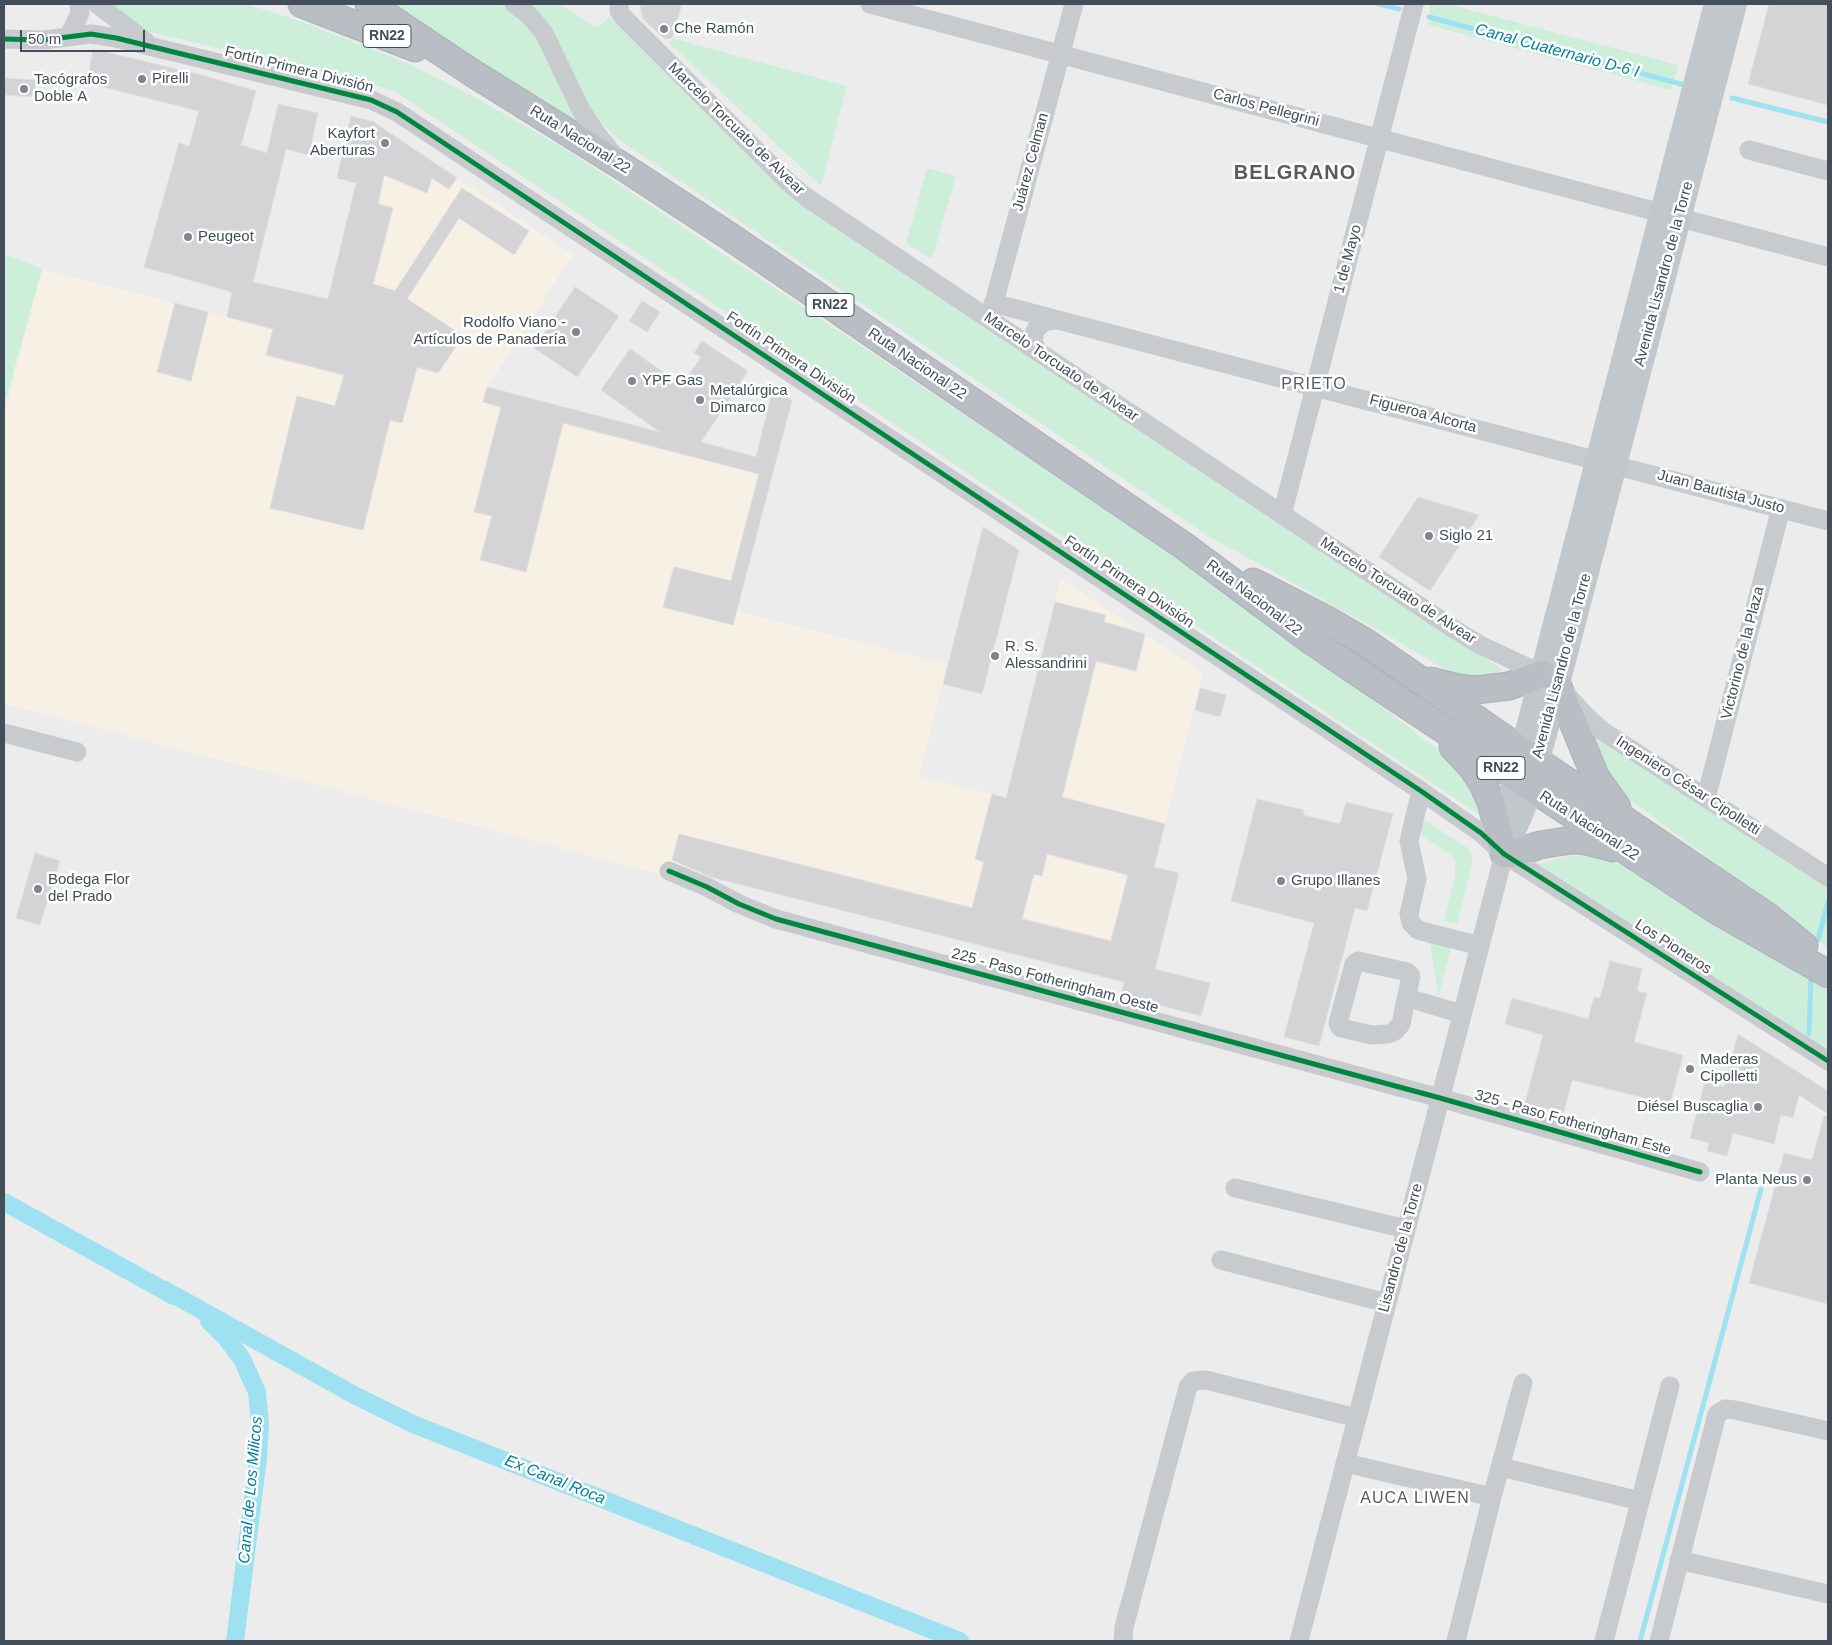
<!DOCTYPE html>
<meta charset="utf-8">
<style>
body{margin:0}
#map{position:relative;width:1832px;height:1645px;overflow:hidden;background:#edecec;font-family:Arial,sans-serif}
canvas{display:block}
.frame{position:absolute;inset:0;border:5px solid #424f5a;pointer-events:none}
.scale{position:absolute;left:20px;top:30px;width:125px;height:22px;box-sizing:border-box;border:2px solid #424f5a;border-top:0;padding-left:6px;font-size:15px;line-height:18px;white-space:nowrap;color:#424f5a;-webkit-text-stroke:4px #fff;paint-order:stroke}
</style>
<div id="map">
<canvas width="1832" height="1645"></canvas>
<div class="frame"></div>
<div class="scale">50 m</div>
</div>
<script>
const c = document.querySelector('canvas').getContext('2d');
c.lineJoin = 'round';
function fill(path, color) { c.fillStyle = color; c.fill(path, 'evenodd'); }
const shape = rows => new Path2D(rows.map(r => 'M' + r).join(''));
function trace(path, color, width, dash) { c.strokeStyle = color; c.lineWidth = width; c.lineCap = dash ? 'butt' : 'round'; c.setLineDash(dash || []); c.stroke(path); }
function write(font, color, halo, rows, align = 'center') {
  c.font = font + ' Arial,sans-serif'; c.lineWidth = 5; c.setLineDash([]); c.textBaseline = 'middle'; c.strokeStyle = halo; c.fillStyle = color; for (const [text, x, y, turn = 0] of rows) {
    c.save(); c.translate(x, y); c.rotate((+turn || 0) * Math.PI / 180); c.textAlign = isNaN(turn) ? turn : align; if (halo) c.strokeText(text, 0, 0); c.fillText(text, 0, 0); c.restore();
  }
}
const commercial = shape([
 [371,121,573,255,487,387,776,462,737,611,948,665,919,776,1006,798,1061,579,1203,673,1124,982,671,866,668,876,4,704,4,416,42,269,318,340]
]);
const green = shape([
 [105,4,249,5,303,22,409,64,469,94,564,148,1177,556,1239,600,1462,767,1490,822,396,92,371,84,141,30],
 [392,4,500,4,531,25,580,124,575,124,464,54],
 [527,4,559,4,595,27,602,24,609,17,780,188,795,200,1500,668,1501,670,1500,674,1487,680,1461,676,1443,668,1387,635,1208,536,626,145,610,132,595,117],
 [1430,4,1447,4,1678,65,1671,90,1429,25],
 [672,38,847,86,821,186,670,44],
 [927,168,956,176,932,259,906,243],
 [4,254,42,269,4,406],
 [1588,732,1828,885,1828,948,1616,789],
 [1419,816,1469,849,1473,861,1457,924,1444,921,1455,876,1455,860,1451,855,1416,832],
 [1568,856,1594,856,1623,865,1729,930,1820,979,1828,993,1828,1054,1535,865],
 [1429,939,1452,945,1439,995]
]);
const stream = shape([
 [1379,4,1399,9],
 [1429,17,1685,85],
 [1732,98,1828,122],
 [1818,940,1828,902],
 [1809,1034,1811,978],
 [1640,1641,1761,1189]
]);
const canal = shape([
 [4,1202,174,1296],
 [165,1290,356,1396,413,1424,960,1641],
 [209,1321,227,1339,242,1359,257,1392,260,1423,258,1458,235,1641]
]);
const building = shape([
 [640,4,682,4,672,38,665,39,643,19,640,4],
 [1769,4,1828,4,1828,105,1748,84,1769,4],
 [93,49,198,74,256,91,241,145,267,153,278,104,318,113,309,155,286,149,253,282,328,299,356,183,337,178,351,116,375,122,375,123,457,178,449,189,432,178,427,193,384,175,378,204,393,208,373,284,395,291,462,188,529,231,514,255,459,218,407,299,463,336,438,373,417,367,402,423,390,420,363,530,270,508,297,396,335,406,344,375,266,355,273,329,227,317,232,292,144,267,179,143,189,146,199,111,87,83,93,49],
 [4,78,36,80,35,97,4,95,4,78],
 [575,287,619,316,577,377,534,348,575,287],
 [642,301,660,312,647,332,629,321,642,301],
 [175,303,208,312,191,381,157,372,175,303],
 [702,341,748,371,701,442,756,457,773,388,792,400,733,625,663,607,674,567,731,581,759,474,563,423,526,572,480,560,492,516,474,512,501,407,483,402,487,387,660,432,601,390,630,349,682,385,701,357,694,353,702,341],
 [1418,497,1479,515,1430,591,1379,557,1418,497],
 [983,527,1019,550,982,694,943,684,983,527],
 [1055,602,1105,615,1104,622,1145,634,1136,671,1096,661,1062,797,1165,824,1154,867,1179,873,1155,969,1210,983,1201,1016,1121,995,1124,982,711,877,672,860,679,834,972,908,984,862,975,859,992,794,1006,798,1055,602],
 [1047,854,1128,875,1111,941,1022,919,1034,874,1042,876,1047,854],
 [1200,688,1226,695,1220,717,1195,710,1200,688],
 [1257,799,1304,810,1303,815,1340,824,1346,802,1393,814,1367,911,1355,908,1319,1046,1284,1037,1314,923,1231,901,1257,799],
 [35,853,60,861,40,925,16,918,35,853],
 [1610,961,1642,969,1637,991,1647,993,1634,1042,1683,1055,1670,1104,1572,1080,1564,1113,1525,1103,1543,1035,1505,1024,1512,998,1588,1019,1594,997,1600,998,1610,961],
 [1738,1034,1828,1091,1828,1114,1799,1095,1793,1118,1781,1115,1774,1144,1733,1133,1727,1156,1707,1151,1709,1143,1690,1138,1705,1081,1724,1087,1738,1034],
 [1824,1116,1828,1116,1828,1304,1749,1283,1784,1153,1812,1160,1824,1116]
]);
const minor = shape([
 [97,4,146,42],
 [514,4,530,16,544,33,581,110,596,133,613,154],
 [619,4,619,11,623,17,789,183,806,197,1454,629,1480,645,1542,674],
 [870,4,1828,257],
 [69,36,80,13,79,4],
 [4,39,44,40,91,34,116,38,371,100,397,112,1421,791,1481,833,1504,854,1828,1061],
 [1749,150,1828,171],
 [993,303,1828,521],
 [991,314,1074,4],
 [1039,353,1033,342,1035,331,1040,325,1046,321,1058,320],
 [1282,515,1414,4],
 [1566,694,1585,715,1601,730,1828,877],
 [4,733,77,752],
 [1421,791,1409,841,1417,879,1409,914,1411,923,1418,930,1480,946],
 [1706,798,1781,508],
 [669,871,707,887,739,904,776,919,1440,1098,1700,1172],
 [1358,961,1407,972,1411,976,1401,1024,1395,1031,1388,1034,1372,1035,1341,1028,1339,1026,1338,1023,1354,964,1358,961],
 [1408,998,1462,1014],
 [1235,1188,1406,1229],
 [1221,1260,1387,1303],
 [1345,1463,1492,1497],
 [1501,1467,1640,1501],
 [1679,1560,1828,1594],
 [1123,1641,1124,1627,1188,1387,1193,1381,1206,1380,1357,1418],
 [1299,1641,1504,854],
 [1456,1641,1492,1497,1523,1383],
 [1604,1641,1670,1386],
 [1659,1641,1717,1414,1725,1409,1735,1410,1828,1431]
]);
const major = shape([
 [1507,825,1513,785,1716,4],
 [1504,854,1523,810,1531,787,1735,4]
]);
const highway = shape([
 [302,4,415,48],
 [369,4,471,72,625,168,729,236,1184,546,1309,639,1360,674,1716,910,1828,974],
 [1253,582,1329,621,1365,642,1522,751,1767,916,1804,946],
 [1431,681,1459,688,1476,690,1509,686,1542,674],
 [1557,684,1596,778,1617,807],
 [1453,747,1472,767,1483,784,1491,802,1504,854,1513,854,1540,845,1572,840,1586,841,1613,848]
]);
const cycleway = shape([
 [4,39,44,40,91,34,116,38,371,100,397,112,1421,791,1481,833,1504,854,1828,1061],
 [669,871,707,887,739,904,776,919,1440,1098,1700,1172]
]);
const markers = [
 [664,29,5,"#7e868d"],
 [142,79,5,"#7e868d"],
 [24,89,5,"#7e868d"],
 [385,143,5,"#7e868d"],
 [188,237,5,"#7e868d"],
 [576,332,5,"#7e868d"],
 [632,381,5,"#7e868d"],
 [700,400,5,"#7e868d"],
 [1429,536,5,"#7e868d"],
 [995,656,5,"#7e868d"],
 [1281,881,5,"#7e868d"],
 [38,889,5,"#7e868d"],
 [1690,1069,5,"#7e868d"],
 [1758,1107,5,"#7e868d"],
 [1807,1180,5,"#7e868d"]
];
const shields = [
 [387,36,48],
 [830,305,48],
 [1501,768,48]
];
const shieldNames = [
 ["RN22",387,36],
 ["RN22",830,305],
 ["RN22",1501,768]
];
const poiNames = [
 ["Che Ramón",674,29],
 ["Pirelli",152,79],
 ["Tacógrafos",34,80],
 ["Doble A",34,97],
 ["Kayfort",375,134,"right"],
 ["Aberturas",375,151,"right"],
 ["Peugeot",198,237],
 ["Rodolfo Viano -",566,323,"right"],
 ["Artículos de Panadería",566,340,"right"],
 ["YPF Gas",642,381],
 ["Metalúrgica",710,391],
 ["Dimarco",710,408],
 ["Siglo 21",1439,536],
 ["R. S.",1005,647],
 ["Alessandrini",1005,664],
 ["Bodega Flor",48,880],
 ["del Prado",48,897],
 ["Grupo Illanes",1291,881],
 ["Maderas",1700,1060],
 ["Cipolletti",1700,1077],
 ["Diésel Buscaglia",1748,1107,"right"],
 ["Planta Neus",1797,1180,"right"]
];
const streetNames = [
 ["Fortín Primera División",299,70,14],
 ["Carlos Pellegrini",1266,108,15],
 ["Marcelo Torcuato de Alvear",736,129,44],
 ["Ruta Nacional 22",580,140,32],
 ["Juárez Celman",1031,162,-75],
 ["1 de Mayo",1348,259,-75],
 ["Avenida Lisandro de la Torre",1664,274,-75],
 ["Fortín Primera División",791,358,34],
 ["Ruta Nacional 22",917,364,34],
 ["Marcelo Torcuato de Alvear",1061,367,34],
 ["Figueroa Alcorta",1423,414,15],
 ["Juan Bautista Justo",1721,492,15],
 ["Fortín Primera División",1129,582,34],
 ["Marcelo Torcuato de Alvear",1398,591,33],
 ["Ruta Nacional 22",1254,598,37],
 ["Victorino de la Plaza",1743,653,-76],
 ["Avenida Lisandro de la Torre",1562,666,-75],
 ["Ingeniero César Cipolletti",1688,786,33],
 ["Ruta Nacional 22",1589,826,33],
 ["Los Pioneros",1673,947,33],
 ["225 - Paso Fotheringham Oeste",1055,981,15],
 ["325 - Paso Fotheringham Este",1573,1123,16],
 ["Lisandro de la Torre",1401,1248,-75]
];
const waterNames = [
 ["Canal Cuaternario D-6 I",1557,51,15],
 ["Ex Canal Roca",555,1480,22],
 ["Canal de Los Milicos",251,1490,-85]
];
const neighbourhoodNames = [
 ["PRIETO",1314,385],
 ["AUCA LIWEN",1415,1499]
];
const districtNames = [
 ["BELGRANO",1295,173]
];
fill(commercial, '#f6f0e5');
fill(green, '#cdefd9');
trace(stream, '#9ee1f1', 5);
trace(canal, '#9ee1f1', 18);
fill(building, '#d4d4d7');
trace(building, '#dededf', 1);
trace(highway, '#b0b6bd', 29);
trace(minor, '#c8cbce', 19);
trace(major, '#c2c7cc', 24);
trace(highway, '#b8bec4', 26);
trace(cycleway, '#00873e', 5);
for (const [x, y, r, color] of markers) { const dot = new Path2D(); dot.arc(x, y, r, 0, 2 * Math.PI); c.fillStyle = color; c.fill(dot); trace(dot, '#fff', 2); }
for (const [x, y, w] of shields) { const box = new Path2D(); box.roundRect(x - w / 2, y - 11.5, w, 23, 4); c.fillStyle = '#fff'; c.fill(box); trace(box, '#424f5a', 1); }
write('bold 14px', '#424f5a', null, shieldNames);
write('15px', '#424f5a', '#fff', poiNames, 'left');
write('15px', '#424f5a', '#fff', streetNames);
write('italic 16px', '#02819f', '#fff', waterNames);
c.letterSpacing = '1px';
write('16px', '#575c61', '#fff', neighbourhoodNames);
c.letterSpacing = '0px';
c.letterSpacing = '1px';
write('bold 20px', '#575c61', '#fff', districtNames);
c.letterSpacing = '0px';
</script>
